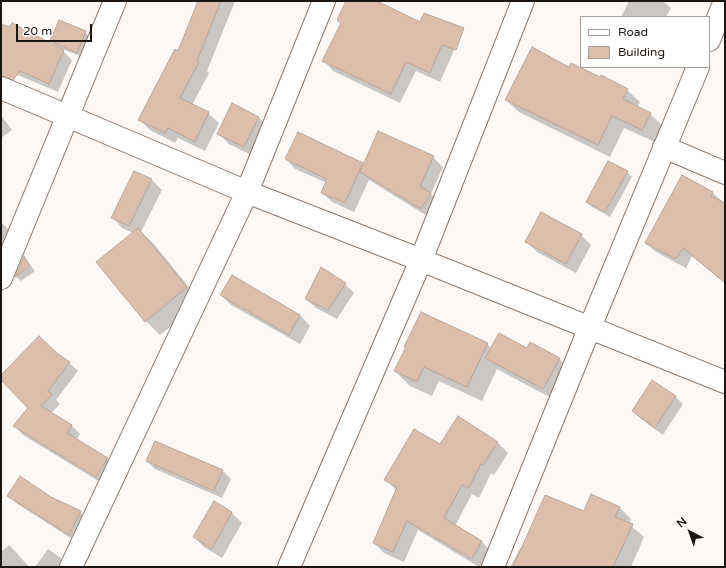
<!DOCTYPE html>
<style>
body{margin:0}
#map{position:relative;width:726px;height:568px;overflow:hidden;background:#fdf8f6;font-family:"Varela Round",sans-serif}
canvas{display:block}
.frame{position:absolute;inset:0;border:2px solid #1c1510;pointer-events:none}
.legend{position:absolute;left:580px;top:16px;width:130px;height:52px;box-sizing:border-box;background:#fff;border:1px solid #a4a19f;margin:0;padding:5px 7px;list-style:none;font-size:12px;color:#1c1510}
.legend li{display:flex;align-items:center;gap:8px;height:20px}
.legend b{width:20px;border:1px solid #a4a19f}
.north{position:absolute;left:670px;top:512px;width:40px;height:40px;-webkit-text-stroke:3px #fff;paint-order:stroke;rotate:319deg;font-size:11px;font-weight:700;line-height:16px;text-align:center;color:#1c1510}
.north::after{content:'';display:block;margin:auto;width:14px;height:18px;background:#1c1510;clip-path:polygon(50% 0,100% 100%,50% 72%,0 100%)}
.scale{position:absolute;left:16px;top:24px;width:76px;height:18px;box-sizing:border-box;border:2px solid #1c1510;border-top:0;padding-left:5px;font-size:12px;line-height:14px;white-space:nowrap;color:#1c1510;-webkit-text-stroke:3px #fff;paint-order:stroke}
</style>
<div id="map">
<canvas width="726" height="568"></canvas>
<div class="frame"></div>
<ul class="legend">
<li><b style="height:5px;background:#fff"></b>Road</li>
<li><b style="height:11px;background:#dbbfac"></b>Building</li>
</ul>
<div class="north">N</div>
<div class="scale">20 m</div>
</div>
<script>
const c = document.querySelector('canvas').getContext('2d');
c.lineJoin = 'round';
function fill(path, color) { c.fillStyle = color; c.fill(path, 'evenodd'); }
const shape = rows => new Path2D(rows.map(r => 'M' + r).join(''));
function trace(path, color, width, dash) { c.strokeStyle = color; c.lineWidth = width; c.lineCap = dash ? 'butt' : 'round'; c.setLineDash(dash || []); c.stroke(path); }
const shadow = shape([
 [199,1,235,1,207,71,209,73,192,105,208,113,219,123,205,151,178,138,175,143,150,130,140,120,179,52],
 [347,1,374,1,456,46,440,82,416,71,400,103,333,71,324,61,342,24,338,20],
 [629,1,663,1,671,8,666,17,621,17],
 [1,25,57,47,51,41,85,32,90,37,82,57,60,48,72,60,58,92,1,68],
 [570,68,627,90,640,102,637,108,650,114,663,126,655,142,624,128,610,157,519,112,506,100],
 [233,105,259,118,269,128,255,157,229,144,219,134],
 [1,115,12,130,1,138],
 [298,134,364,165,433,157,443,167,431,194,441,204,432,219,369,180,354,212,332,202,322,193,327,183,295,169,286,159],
 [135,172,152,180,162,190,141,232,153,243,201,302,160,335,146,321,133,233,122,228,112,217],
 [627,172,632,177,610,217,592,207,587,202],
 [712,192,725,204,725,283,692,256,686,268,656,252,646,243],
 [1,222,8,229,14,239,1,271],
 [581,235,591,245,576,273,537,252,527,242],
 [24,258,35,271,21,281,16,277],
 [232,276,300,315,310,326,300,344,231,305,221,295],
 [345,284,354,293,337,319,316,308,306,299],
 [487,344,491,348,528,349,559,359,569,369,553,399,497,369,482,401,439,381,432,396,410,386,395,371,406,348,405,346],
 [58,354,69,363,78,371,56,400,60,404,51,413,71,425,80,434,76,440,107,459,116,467,105,485,23,435,15,426,29,408,1,379,1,376],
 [675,396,683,404,663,435,641,419,633,411],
 [155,442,223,471,231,479,222,498,155,469,147,461],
 [498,443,508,453,494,475,491,473,479,498,472,494,455,526,482,542,492,552,483,567,479,567,418,530,404,562,384,553,374,543,396,490,386,480,440,445],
 [8,495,51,497,80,512,88,520,77,542,16,503],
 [619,507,631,519,629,524,644,537,631,567,512,567,511,566,520,548,522,549,584,512],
 [231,512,242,523,222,558,204,547,194,537],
 [9,545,16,552,29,567,1,567,1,549,2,551],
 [48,549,61,558,69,565,68,567,35,567]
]);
const building = shape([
 [198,1,221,1,197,61,199,62,180,98,209,112,195,142,168,128,165,133,138,120,175,49,178,51,198,1],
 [346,1,377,1,420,22,424,13,464,28,456,50,442,45,430,73,406,62,391,94,322,61,341,23,337,20,346,1],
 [59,20,86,31,77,53,50,41,59,20],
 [12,23,64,50,49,84,20,71,13,80,1,76,1,24,10,27,12,23],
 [532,47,569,67,571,63,600,77,601,75,628,89,623,99,651,113,642,130,612,116,598,145,505,100,532,47],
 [232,103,259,117,244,147,217,134,232,103],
 [378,131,434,156,420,186,431,193,421,209,360,172,378,131],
 [298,132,363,163,345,203,321,193,327,179,285,159,298,132],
 [608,161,628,171,605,212,586,202,608,161],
 [134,171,152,179,129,226,111,218,134,171],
 [682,175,713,192,711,196,725,203,725,283,683,248,676,259,645,243,682,175],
 [541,212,582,234,566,264,525,242,541,212],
 [138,228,187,287,145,322,96,262,138,228],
 [24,256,30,266,15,277,24,256],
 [321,267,346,283,328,310,305,299,321,267],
 [232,275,300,315,289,335,220,295,232,275],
 [421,312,488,343,467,387,424,367,417,382,394,371,406,347,404,347,421,312],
 [499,333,527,348,530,342,560,358,543,389,485,358,499,333],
 [39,336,58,354,70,362,48,391,52,395,41,406,72,425,67,433,108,458,96,477,13,426,28,408,1,380,1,375,39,336],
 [652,380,676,396,655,428,632,411,652,380],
 [458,416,498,442,483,465,481,464,469,488,462,485,444,518,482,541,472,559,407,521,393,552,373,543,397,487,384,480,414,429,440,444,458,416],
 [155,441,223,470,214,491,146,461,155,441],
 [20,476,51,497,81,511,69,535,7,496,20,476],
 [591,494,620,507,615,517,633,524,613,567,513,567,545,495,584,511,591,494],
 [214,501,232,512,212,549,193,537,214,501]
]);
const street = shape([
 [709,40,725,1],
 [1,88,247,192,421,260,725,382],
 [664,147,725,173],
 [1,278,115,1],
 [71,567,247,192,324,1],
 [289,567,421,260,523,1],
 [493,567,590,327,698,67]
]);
fill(shadow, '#0003');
fill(building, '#dbbfac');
trace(building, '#baa79a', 1);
trace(street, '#8a786c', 24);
trace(street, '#fff', 22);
</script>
